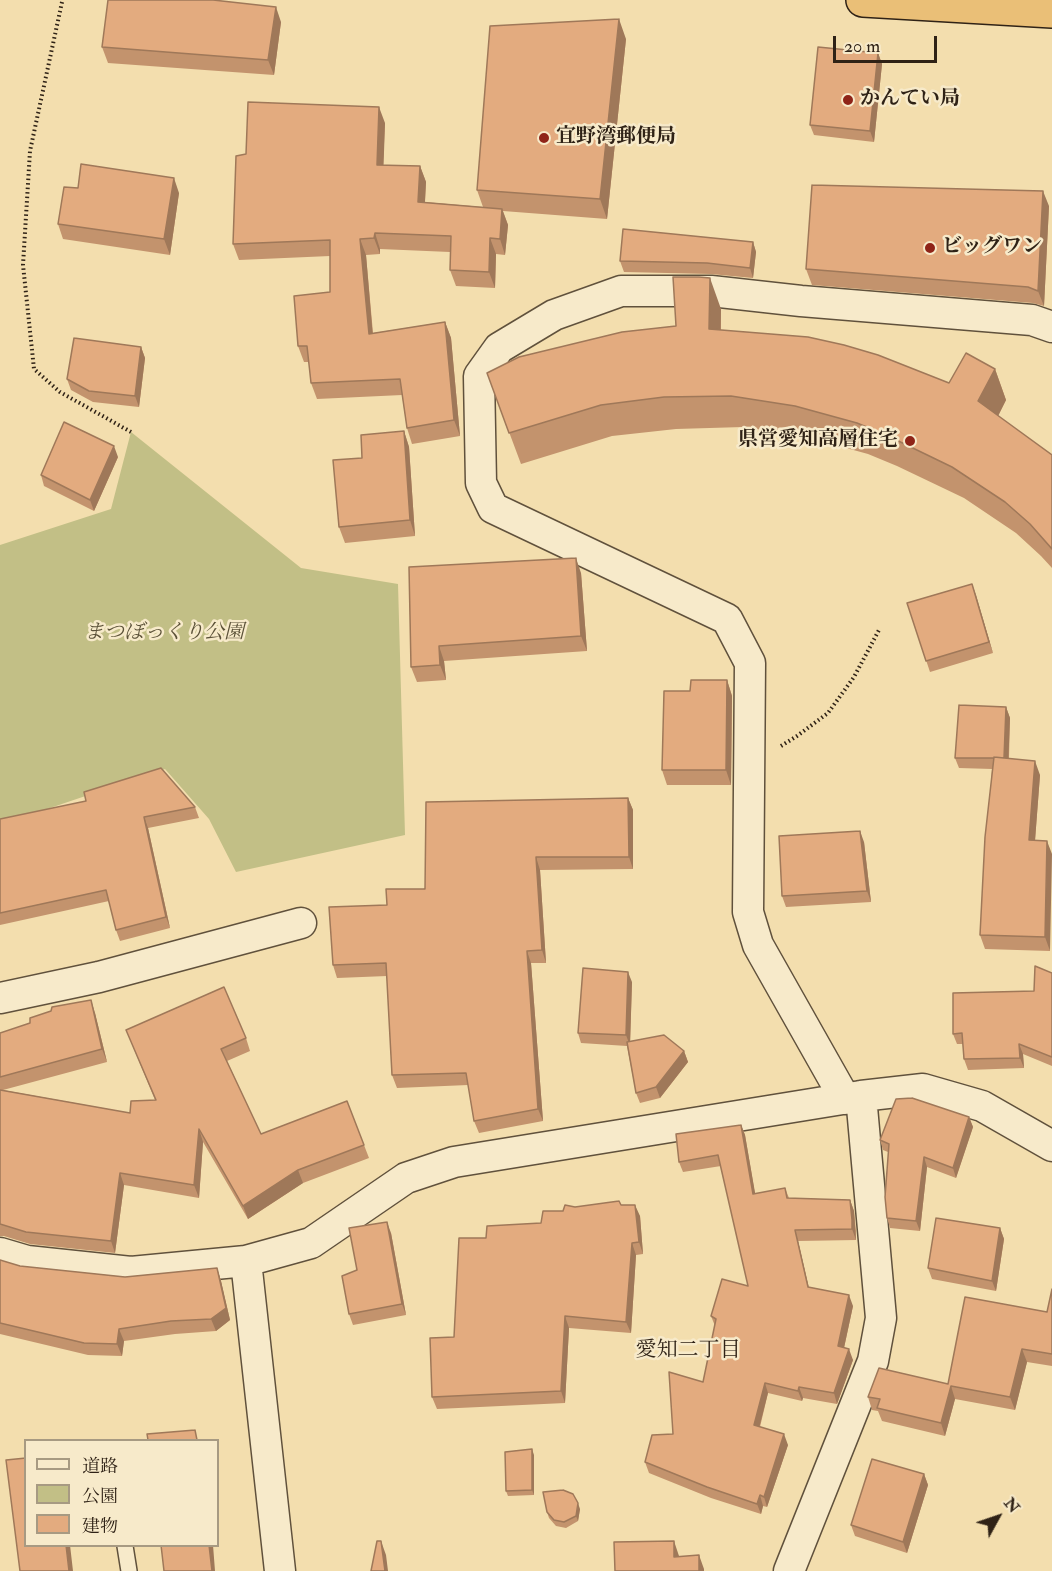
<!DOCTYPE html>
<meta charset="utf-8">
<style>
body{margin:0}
#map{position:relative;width:1052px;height:1571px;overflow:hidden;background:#f3deae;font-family:"IM FELL Double Pica","Noto Serif JP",serif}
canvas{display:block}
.legend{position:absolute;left:24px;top:1439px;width:195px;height:108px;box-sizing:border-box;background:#f7eaca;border:2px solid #a79a82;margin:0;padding:8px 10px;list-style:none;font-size:18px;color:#2f2216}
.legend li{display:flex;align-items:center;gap:12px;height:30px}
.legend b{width:30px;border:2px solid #a79a82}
.north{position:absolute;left:968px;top:1487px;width:60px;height:60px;-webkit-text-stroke:4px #f7eaca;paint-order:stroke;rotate:50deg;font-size:16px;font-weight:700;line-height:24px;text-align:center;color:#2f2216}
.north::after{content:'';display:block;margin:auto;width:21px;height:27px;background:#2f2216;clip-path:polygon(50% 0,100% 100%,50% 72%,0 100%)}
.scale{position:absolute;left:833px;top:36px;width:104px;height:27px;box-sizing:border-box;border:3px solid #2f2216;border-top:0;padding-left:8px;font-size:18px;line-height:21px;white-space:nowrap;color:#2f2216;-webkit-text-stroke:4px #f7eaca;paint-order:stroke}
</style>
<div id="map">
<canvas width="1052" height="1571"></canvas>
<ul class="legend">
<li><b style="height:8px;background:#f7eaca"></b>道路</li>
<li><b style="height:16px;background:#c2bf86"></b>公園</li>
<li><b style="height:16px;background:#e3ab7f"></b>建物</li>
</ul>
<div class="north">N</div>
<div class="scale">20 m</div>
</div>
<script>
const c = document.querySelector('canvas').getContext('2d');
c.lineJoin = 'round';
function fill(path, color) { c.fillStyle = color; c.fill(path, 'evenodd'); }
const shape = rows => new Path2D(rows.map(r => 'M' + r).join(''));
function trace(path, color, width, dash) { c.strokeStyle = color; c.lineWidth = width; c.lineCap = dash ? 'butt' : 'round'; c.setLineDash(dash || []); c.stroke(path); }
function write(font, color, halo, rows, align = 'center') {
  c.font = font + ' "IM FELL Double Pica","Noto Serif JP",serif'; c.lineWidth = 5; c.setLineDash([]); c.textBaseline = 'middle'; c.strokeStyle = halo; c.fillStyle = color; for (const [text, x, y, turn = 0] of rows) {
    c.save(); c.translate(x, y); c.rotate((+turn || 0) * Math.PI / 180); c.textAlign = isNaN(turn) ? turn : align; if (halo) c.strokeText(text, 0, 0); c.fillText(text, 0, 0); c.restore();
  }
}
const green = shape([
 [131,432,301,568,398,584,405,835,236,872,209,819,165,769,0,825,0,545,111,509]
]);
const path = shape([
 [62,2,30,151,23,265,34,369,60,392,131,432],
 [781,746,797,736,828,713,854,677,879,630]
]);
const service = shape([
 [125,1546,129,1571]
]);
const minor = shape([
 [0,998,99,977,301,923],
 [845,1099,758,945,748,912,750,663,727,619,493,508,481,483,479,376,499,348,554,315,621,291,711,291,801,301,1032,320,1052,327],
 [0,1253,27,1261,131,1272,246,1261,311,1243,406,1178,454,1162,861,1096,923,1089,982,1106,1052,1146],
 [246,1261,280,1571],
 [789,1571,873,1361,881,1318,861,1096]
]);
const trunk = shape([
 [863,0,1052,11]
]);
const wall = shape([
 [281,22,274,75,108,63,102,47],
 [626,39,607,219,503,211,508,225,505,255,496,254,495,288,456,286,450,270,450,252,380,249,380,254,366,255,373,333,445,322,451,338,460,436,412,444,407,428,402,395,317,399,311,383,309,362,304,362,298,346,330,292,330,256,239,260,233,244,385,123,383,165,420,166,426,182,425,202,483,207,477,190],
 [878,53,882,64,874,142,814,135,810,125],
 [179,193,170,255,63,239,58,224],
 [1049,206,1044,306,1033,303,812,285,806,269],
 [753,242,756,252,753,278,711,274,624,272,620,261],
 [721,309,721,330,949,383,995,369,1006,400,998,416,1052,455,1052,568,1041,556,1016,533,964,498,897,466,868,454,806,437,743,427,676,429,612,436,521,464,487,373,676,326],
 [141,347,145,358,139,407,93,402,71,390,67,379],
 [404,431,409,447,415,536,345,543,339,527,362,458],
 [118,457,94,511,44,486,41,475],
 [409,567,581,573,587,651,444,661,446,680,417,682,411,667],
 [972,584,993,653,930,672,907,603],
 [727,680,732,696,731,785,667,785,662,770,690,691],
 [1006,707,1010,718,1009,758,1040,775,1035,840,1050,951,985,949,980,935,992,769,959,768,955,758],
 [628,798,633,810,633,869,540,870,546,963,531,963,543,1121,479,1133,474,1121,468,1085,397,1088,392,1075,387,976,337,978,333,965,387,905],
 [195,807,199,818,148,828,170,928,120,941,116,930,109,901,0,925,0,819],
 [864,842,871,902,786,907,782,896],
 [1052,973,1052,1066,1023,1054,1024,1068,968,1070,964,1059,963,1044,957,1044,953,1034,1034,991],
 [632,982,630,1042,684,1051,688,1062,660,1098,640,1103,636,1093,627,1046,581,1043,578,1033],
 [95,1013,107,1062,3,1090,130,1113,155,1100,126,1030,246,1038,250,1051,227,1061,261,1134,347,1101,369,1158,303,1183,248,1219,203,1142,199,1198,124,1185,115,1253,30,1244,4,1236,0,1236,0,1033],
 [969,1117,973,1127,956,1178,927,1167,920,1231,890,1228,887,1218,888,1152,883,1150,880,1140],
 [741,1125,745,1135,755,1194,785,1188,789,1198,850,1200,854,1211,856,1231,856,1240,798,1241,809,1288,853,1306,844,1348,853,1360,837,1404,803,1398,802,1401,768,1393,760,1427,788,1445,767,1507,763,1506,761,1514,711,1498,649,1473,645,1462,673,1434,703,1382,715,1326,711,1316,748,1286,721,1166,683,1172,679,1162],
 [621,1205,640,1216,643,1254,636,1255,631,1333,569,1328,565,1403,437,1409,432,1397,454,1337,486,1238,541,1223,563,1211,575,1207],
 [1000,1228,1004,1239,996,1291,932,1279,928,1268],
 [391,1233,406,1315,353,1325,349,1314,357,1270],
 [0,1260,20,1266,125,1277,217,1268,221,1281,230,1320,216,1331,175,1334,124,1341,122,1356,88,1355,0,1334],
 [1052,1289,1052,1366,1027,1362,1015,1410,955,1399,945,1436,882,1421,878,1411,872,1410,868,1397,948,1384,1047,1312],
 [534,1455,534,1495,508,1496,506,1491],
 [924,1474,928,1485,907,1553,855,1536,851,1525],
 [580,1509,578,1521,566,1528,556,1526,549,1518,547,1512]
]);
const shadedWall = shape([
 [276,7,281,22,274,75,268,60],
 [619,19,626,39,607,219,600,199],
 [878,53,882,64,874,142,870,131],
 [379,107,385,123,383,181,377,165],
 [420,166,426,182,424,218,418,202],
 [174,178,179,193,170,255,164,239],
 [1043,191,1049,206,1044,306,1038,291],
 [502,209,508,225,505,255,500,239],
 [375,233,380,249,380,254,374,238],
 [490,238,496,254,495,288,489,272],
 [360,239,366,255,374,350,369,334],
 [753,242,756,252,753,278,750,268],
 [710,278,721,309,720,360,709,329],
 [445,322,451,338,460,436,454,420],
 [141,347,145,358,139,407,135,396],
 [995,369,1006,400,990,432,978,401],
 [404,431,409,447,415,536,410,520],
 [114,446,118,457,94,511,90,500],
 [576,558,581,573,587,651,581,636],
 [972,584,976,595,993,653,989,642],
 [439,646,444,661,446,680,440,665],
 [727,680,732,696,731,785,726,770],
 [1006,707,1010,718,1008,769,1004,758],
 [1035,761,1040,775,1034,854,1029,840],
 [628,798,633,810,633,869,629,857],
 [144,817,148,828,170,928,166,917],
 [860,831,864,842,871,902,867,891],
 [1047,841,1052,854,1050,951,1045,937],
 [536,857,540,870,546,963,542,950],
 [527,951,531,963,543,1121,538,1109],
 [628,972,632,982,630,1046,626,1035],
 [91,1000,95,1013,107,1062,102,1049],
 [1019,1044,1023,1054,1024,1068,1020,1058],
 [684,1051,688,1062,660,1098,656,1087],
 [969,1117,973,1127,956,1178,953,1168],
 [741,1125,745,1135,757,1204,753,1194],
 [199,1129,203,1142,199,1198,194,1185],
 [924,1157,927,1167,920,1231,916,1221],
 [298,1170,303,1183,248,1219,243,1206],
 [120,1173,124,1185,115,1253,111,1241],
 [850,1200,854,1211,856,1240,852,1229],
 [635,1205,640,1216,643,1254,639,1242],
 [387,1222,391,1233,406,1315,402,1304],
 [1000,1228,1004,1239,996,1291,992,1281],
 [795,1230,798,1241,811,1298,808,1287],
 [632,1243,636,1255,631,1333,626,1322],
 [217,1268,221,1281,230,1320,216,1331,211,1319],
 [849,1295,853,1306,842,1357,838,1346],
 [565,1316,569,1328,565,1403,561,1391],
 [119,1329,124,1341,122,1356,117,1344],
 [849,1349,853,1360,837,1404,834,1393],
 [1022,1349,1027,1362,1015,1410,1010,1397],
 [765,1383,768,1393,757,1436,754,1425],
 [951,1386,955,1399,945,1436,941,1423],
 [799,1387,803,1398,802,1401,798,1391],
 [784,1434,788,1445,767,1507,764,1497],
 [532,1449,534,1455,534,1495,532,1490],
 [924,1474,928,1485,907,1553,903,1542],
 [760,1495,763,1506,761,1514,757,1504],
 [578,1503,580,1509,578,1521,576,1516],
 [381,1541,386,1555,388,1571,385,1571],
 [674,1541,679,1556,680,1571,674,1557],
 [66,1545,70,1545,73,1571,69,1571],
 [209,1545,213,1545,215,1571,212,1571],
 [699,1555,704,1569,704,1571,699,1571]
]);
const building = shape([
 [108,0,213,0,276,7,268,60,102,47,108,0],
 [619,19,600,199,477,190,490,26,619,19],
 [818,47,878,53,870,131,810,125,818,47],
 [248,102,379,107,377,165,420,166,418,202,502,209,500,239,490,238,489,272,450,270,451,236,375,233,374,238,360,239,369,334,445,322,454,420,407,428,400,379,311,383,307,346,298,346,294,296,330,292,330,240,233,244,236,156,246,154,248,102],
 [81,164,174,178,164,239,58,224,64,187,78,188,81,164],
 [812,185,1043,191,1038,291,1028,287,806,269,812,185],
 [623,229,753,242,750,268,707,263,620,261,623,229],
 [673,277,699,277,710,278,709,329,808,337,844,345,878,355,949,383,966,353,995,369,978,401,1052,455,1052,549,1030,524,1005,502,952,467,886,435,857,423,795,406,731,396,664,397,601,405,509,433,487,373,519,357,622,332,676,326,673,277],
 [74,338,141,347,135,396,89,391,67,379,74,338],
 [64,422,114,446,90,500,41,475,64,422],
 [404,431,410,520,339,527,333,460,362,458,361,435,404,431],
 [576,558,581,636,439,646,440,665,411,667,409,567,576,558],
 [972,584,989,642,926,661,907,603,972,584],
 [691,680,727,680,726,770,662,770,664,691,690,691,691,680],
 [959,705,1006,707,1004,758,994,757,994,758,955,758,959,705],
 [994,757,1035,761,1029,840,1047,841,1045,937,980,935,985,837,994,757],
 [161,768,195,807,144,817,166,917,116,930,106,890,0,913,0,819,86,801,84,792,161,768],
 [628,798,629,857,536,857,542,950,527,951,538,1109,474,1121,466,1073,392,1075,386,963,333,965,329,907,387,905,386,889,425,889,426,802,628,798],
 [860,831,867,891,782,896,779,836,860,831],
 [1035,966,1052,973,1052,1057,1019,1044,1020,1058,964,1059,962,1033,953,1034,953,993,1034,991,1035,966],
 [583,968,628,972,626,1035,578,1033,583,968],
 [224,987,246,1038,221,1049,261,1134,347,1101,364,1145,298,1170,243,1206,199,1129,194,1185,120,1173,111,1241,26,1232,0,1224,0,1090,130,1113,131,1101,156,1100,126,1030,224,987],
 [91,1000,102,1049,0,1077,0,1033,30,1023,30,1018,51,1011,52,1007,91,1000],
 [664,1035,684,1051,656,1087,636,1093,627,1042,664,1035],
 [912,1098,969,1117,953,1168,924,1157,916,1221,887,1218,885,1197,889,1144,880,1140,896,1099,912,1098],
 [741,1125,753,1194,785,1188,787,1198,850,1200,852,1220,852,1229,795,1230,808,1287,849,1295,838,1346,849,1349,834,1393,799,1387,798,1391,765,1383,754,1425,784,1434,764,1497,760,1495,757,1504,707,1487,645,1462,652,1435,673,1434,669,1372,703,1382,716,1319,711,1316,722,1279,748,1286,718,1155,679,1162,676,1134,741,1125],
 [619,1201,621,1205,635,1205,639,1242,632,1243,626,1322,565,1316,561,1391,432,1397,430,1338,454,1337,459,1238,486,1238,487,1226,541,1223,543,1211,563,1211,565,1205,575,1207,619,1201],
 [936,1218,1000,1228,992,1281,928,1268,936,1218],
 [387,1222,402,1304,349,1314,342,1276,357,1270,349,1228,387,1222],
 [0,1260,20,1266,125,1277,217,1268,226,1308,211,1319,171,1321,119,1329,117,1344,84,1343,0,1323,0,1260],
 [1052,1289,1052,1354,1022,1349,1010,1397,951,1386,941,1423,877,1408,880,1399,868,1397,879,1368,948,1384,965,1297,1047,1312,1052,1289],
 [195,1430,197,1440,148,1440,147,1434,195,1430],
 [532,1449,532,1490,506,1491,505,1452,532,1449],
 [26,1458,26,1545,66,1545,69,1571,20,1571,6,1460,26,1458],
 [872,1459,924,1474,903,1542,851,1525,872,1459],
 [563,1490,573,1494,578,1503,576,1516,564,1522,554,1520,547,1512,543,1492,563,1490],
 [377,1541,381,1541,385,1571,371,1571,377,1541],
 [674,1541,674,1557,699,1555,699,1571,615,1571,614,1542,674,1541],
 [161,1545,209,1545,212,1571,164,1571,161,1545]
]);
const markers = [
 [848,100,6,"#8f2418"],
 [544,138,6,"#8f2418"],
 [930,248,6,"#8f2418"],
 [910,441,6,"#8f2418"]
];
const poiNames = [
 ["かんてい局",860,100],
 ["宜野湾郵便局",556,138],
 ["ビッグワン",942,248],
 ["県営愛知高層住宅",898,441,"right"]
];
const parkNames = [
 ["まつぼっくり公園",164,634]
];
const neighbourhoodNames = [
 ["愛知二丁目",688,1351]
];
fill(green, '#c2bf86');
trace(service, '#60513c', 18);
trace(minor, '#60513c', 33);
trace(trunk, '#2f2216', 36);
trace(path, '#2f2216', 4, [1.5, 3]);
trace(service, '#f7eaca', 15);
trace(minor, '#f7eaca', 30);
trace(trunk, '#eabf77', 33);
fill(wall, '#c3936d');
fill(shadedWall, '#9f7859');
fill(building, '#e3ab7f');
trace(building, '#9f7859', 1.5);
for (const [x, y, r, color] of markers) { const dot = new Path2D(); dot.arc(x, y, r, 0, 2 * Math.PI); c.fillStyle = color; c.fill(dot); trace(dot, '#f7eaca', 2); }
write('bold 20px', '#2f2216', '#f7eaca', poiNames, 'left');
write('italic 20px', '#5b5138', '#f7eaca', parkNames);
write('21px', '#2f2216', '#f7eaca', neighbourhoodNames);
</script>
